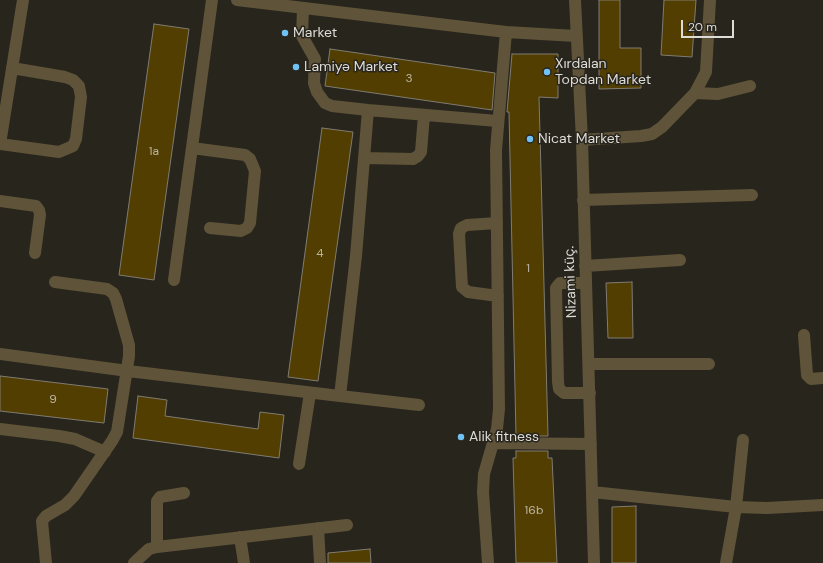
<!DOCTYPE html>
<meta charset="utf-8">
<style>
body{margin:0}
#map{position:relative;width:823px;height:563px;overflow:hidden;background:#28251d;font-family:"DM Sans",sans-serif}
canvas{display:block}
.scale{position:absolute;left:681px;top:20px;width:53px;height:18px;box-sizing:border-box;border:2px solid #dedcd7;border-top:0;padding-left:5px;font-size:12px;line-height:14px;white-space:nowrap;color:#dedcd7;-webkit-text-stroke:3px #28251d;paint-order:stroke}
</style>
<div id="map">
<canvas width="823" height="563"></canvas>
<div class="scale">20 m</div>
</div>
<script>
const c = document.querySelector('canvas').getContext('2d');
c.lineJoin = 'round';
function fill(path, color) { c.fillStyle = color; c.fill(path, 'evenodd'); }
const shape = rows => new Path2D(rows.map(r => 'M' + r).join(''));
function trace(path, color, width, dash) { c.strokeStyle = color; c.lineWidth = width; c.lineCap = dash ? 'butt' : 'round'; c.setLineDash(dash || []); c.stroke(path); }
function write(font, color, halo, rows, align = 'center') {
  c.font = font + ' "DM Sans",sans-serif'; c.lineWidth = 3; c.setLineDash([]); c.textBaseline = 'middle'; c.strokeStyle = halo; c.fillStyle = color; for (const [text, x, y, turn = 0] of rows) {
    c.save(); c.translate(x, y); c.rotate((+turn || 0) * Math.PI / 180); c.textAlign = isNaN(turn) ? turn : align; if (halo) c.strokeText(text, 0, 0); c.fillText(text, 0, 0); c.restore();
  }
}
const building = shape([
 [599,0,620,0,620,48,641,48,641,88,599,89,599,0],
 [664,0,696,0,692,57,661,55,664,0],
 [154,24,189,29,154,280,119,275,154,24],
 [330,49,495,73,492,110,325,86,330,49],
 [512,54,558,54,558,98,539,97,548,436,516,436,509,112,507,112,512,54],
 [322,128,353,132,318,381,288,377,322,128],
 [632,282,633,338,608,338,606,283,632,282],
 [0,376,108,389,104,423,0,411,0,376],
 [138,396,167,400,165,416,258,429,260,412,284,415,279,458,133,438,138,396],
 [516,451,548,451,548,458,552,458,557,563,516,563,513,458,516,458,516,451],
 [636,506,636,563,612,563,612,507,636,506],
 [370,549,371,563,328,563,328,553,370,549]
]);
const minor = shape([
 [237,0,506,32,576,36],
 [575,0,582,140,594,563],
 [303,9,302,36,315,59,314,83,317,92,325,103,332,106,368,110,497,121],
 [695,93,718,94,750,86],
 [582,140,641,136,652,134,662,127,695,93,706,72,710,0],
 [0,144,59,152,73,146,76,139,81,97,79,86,73,80,65,77,12,68],
 [0,144,23,0],
 [192,148,245,155,250,159,255,171,250,223,247,228,241,231,210,228],
 [364,158,413,159,418,156,421,152,424,115],
 [583,200,752,195],
 [0,201,36,206,39,210,40,215,35,253],
 [497,223,467,225,461,228,459,234,462,287,468,292,498,296],
 [585,266,680,260],
 [174,280,212,0],
 [586,283,560,283,556,288,558,382,559,389,564,393,590,393],
 [804,335,807,375,811,379,823,378],
 [0,354,128,371,340,396,356,256,368,110],
 [589,364,709,364],
 [340,396,419,405],
 [0,429,59,436,75,439,105,452],
 [494,443,591,444],
 [299,464,310,393],
 [592,492,736,507,767,508,823,505],
 [318,528,320,563],
 [240,537,244,563],
 [157,547,157,501,160,497,184,493],
 [46,563,42,521,46,516,65,505,74,496,112,441,117,432,129,356,129,345,116,299,113,293,107,289,55,282],
 [134,563,149,549,157,547,347,525],
 [488,563,483,492,484,474,497,429,499,409,496,150,506,32],
 [726,563,736,507,743,440]
]);
const markers = [
 [285,33,4,"#70c2f4"],
 [296,67,4,"#70c2f4"],
 [547,72,4,"#70c2f4"],
 [530,139,4,"#70c2f4"],
 [461,437,4,"#70c2f4"]
];
const numberNames = [
 ["3",409,79],
 ["1a",154,152],
 ["4",320,254],
 ["1",528,269],
 ["9",53,400],
 ["16b",534,511]
];
const poiNames = [
 ["Market",293,33],
 ["Xırdalan",555,64],
 ["Topdan Market",555,80],
 ["Lamiyə Market",304,67],
 ["Nicat Market",538,139],
 ["Alik fitness",469,437]
];
const streetNames = [
 ["Nizami küç.",571,282,-92]
];
fill(building, '#523e00');
trace(building, '#807c72', 1);
trace(minor, '#5f5439', 12);
for (const [x, y, r, color] of markers) { const dot = new Path2D(); dot.arc(x, y, r, 0, 2 * Math.PI); c.fillStyle = color; c.fill(dot); trace(dot, '#28251d', 1.5); }
write('12px', '#bbb4a1', null, numberNames);
write('14px', '#dedcd7', '#28251d', poiNames, 'left');
write('14px', '#dedcd7', '#28251d', streetNames);
</script>
